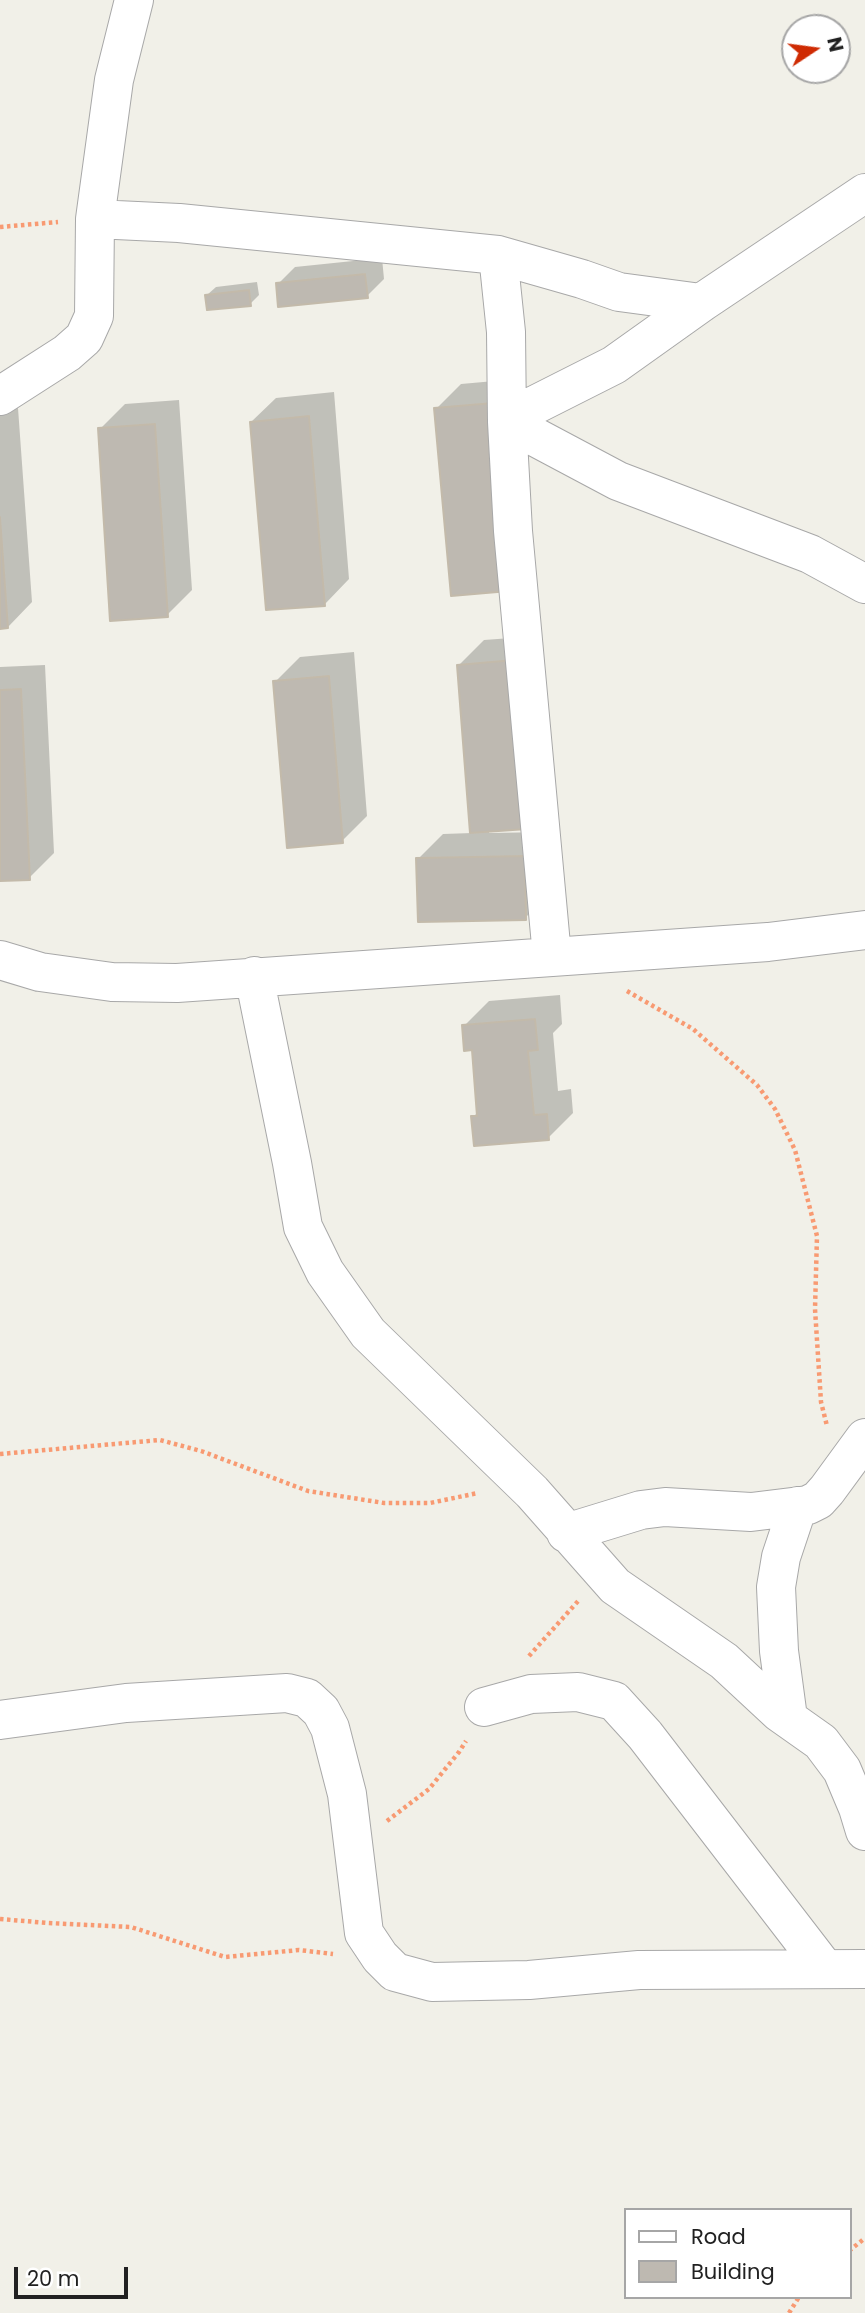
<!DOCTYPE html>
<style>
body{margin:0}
#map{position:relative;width:865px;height:2313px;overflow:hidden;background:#f1f0e8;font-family:Poppins,sans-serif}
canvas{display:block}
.legend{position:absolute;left:624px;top:2208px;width:228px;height:91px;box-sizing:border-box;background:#fff;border:2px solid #a6a6a6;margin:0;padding:9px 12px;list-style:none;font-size:21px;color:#212121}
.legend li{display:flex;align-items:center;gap:14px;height:35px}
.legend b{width:35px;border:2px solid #a6a6a6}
.north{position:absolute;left:781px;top:14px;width:70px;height:70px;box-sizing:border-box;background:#fff;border:2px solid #a6a6a6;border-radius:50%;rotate:77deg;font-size:19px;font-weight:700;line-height:28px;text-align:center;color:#212121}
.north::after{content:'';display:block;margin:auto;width:24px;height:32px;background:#cf2b03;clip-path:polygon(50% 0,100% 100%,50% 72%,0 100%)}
.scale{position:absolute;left:14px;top:2267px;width:114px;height:32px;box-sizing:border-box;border:4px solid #212121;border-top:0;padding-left:9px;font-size:21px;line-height:24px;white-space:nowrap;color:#212121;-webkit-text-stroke:5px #fff;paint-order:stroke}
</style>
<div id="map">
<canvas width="865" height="2313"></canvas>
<ul class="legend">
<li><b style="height:9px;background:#fff"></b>Road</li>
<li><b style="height:19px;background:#beb9b1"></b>Building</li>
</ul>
<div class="north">N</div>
<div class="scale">20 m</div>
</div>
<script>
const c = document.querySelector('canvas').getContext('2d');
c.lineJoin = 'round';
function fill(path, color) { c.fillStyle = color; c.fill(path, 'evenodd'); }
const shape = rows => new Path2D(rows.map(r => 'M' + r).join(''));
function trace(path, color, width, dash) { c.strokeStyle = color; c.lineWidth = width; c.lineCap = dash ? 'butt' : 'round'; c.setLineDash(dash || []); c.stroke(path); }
const shadow = shape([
 [382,258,384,279,367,296,278,284,295,267],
 [257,282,259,295,250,304,207,295,216,287],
 [517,379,533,565,436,409,461,384],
 [334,392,349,579,325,604,251,422,276,398],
 [179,400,192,590,167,615,100,429,125,404],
 [18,408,32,602,8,627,0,627,0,409],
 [538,636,489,830,489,833,549,832,550,893,525,918,418,859,443,834,472,833,459,665,484,640],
 [354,652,367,816,342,841,275,682,300,657],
 [45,665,54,853,29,878,0,879,0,667],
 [560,995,562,1024,553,1033,558,1091,571,1089,573,1113,548,1138,473,1117,478,1112,473,1049,464,1026,489,1001]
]);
const building = shape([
 [365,274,368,298,278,307,276,283,365,274],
 [249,290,251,306,207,310,205,295,249,290],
 [493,403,509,591,451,596,434,408,493,403],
 [309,416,325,606,266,610,250,422,309,416],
 [155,424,168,617,110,621,98,428,155,424],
 [0,517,8,628,0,629,0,517],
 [514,660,527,829,470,833,457,665,514,660],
 [329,676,343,843,287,848,273,681,329,676],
 [21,689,30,880,0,881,0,690,21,689],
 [525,856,526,920,418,922,416,858,525,856],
 [535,1019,538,1050,528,1051,534,1115,547,1114,549,1140,474,1146,471,1116,477,1116,472,1050,464,1051,462,1025,535,1019]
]);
const path = shape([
 [0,227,58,222],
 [627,991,693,1029,757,1085,775,1109,795,1150,817,1236,815,1309,821,1402,827,1426],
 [0,1454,160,1440,201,1451,308,1491,384,1503,430,1503,478,1493],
 [529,1656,579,1600],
 [387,1821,429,1789,459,1752,466,1741],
 [0,1919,48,1923,131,1927,225,1957,299,1950,333,1954],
 [849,2251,865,2238],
 [789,2313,799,2297]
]);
const minor = shape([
 [95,219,179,223,498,255,582,279,619,292,701,303],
 [498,255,506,332,507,422,513,531,552,956],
 [0,396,67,353,84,338,94,316,95,219,114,80,134,0],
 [507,419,614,365,701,303,865,193],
 [507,422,618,481,810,554,865,584],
 [0,960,40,972,112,982,177,983,768,942,865,930],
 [254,976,292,1163,303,1227,325,1272,368,1333,532,1492,615,1586,724,1661,780,1713,821,1742,842,1770,858,1808,865,1831],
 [566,1533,641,1510,665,1507,751,1512,808,1505,818,1500,827,1490,865,1438],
 [484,1707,531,1694,578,1692,614,1701,645,1735,825,1969],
 [788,1718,779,1651,776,1587,781,1557,798,1506],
 [0,1720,126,1703,287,1693,307,1698,321,1711,330,1728,347,1794,364,1933,380,1957,395,1972,432,1982,529,1980,639,1970,865,1969]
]);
fill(shadow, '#0003');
fill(building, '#beb9b1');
trace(building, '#c3baaa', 2);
trace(minor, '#a8a8a8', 40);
trace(path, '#f89a72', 4.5, [3.5, 3.5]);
trace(minor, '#fff', 38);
</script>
